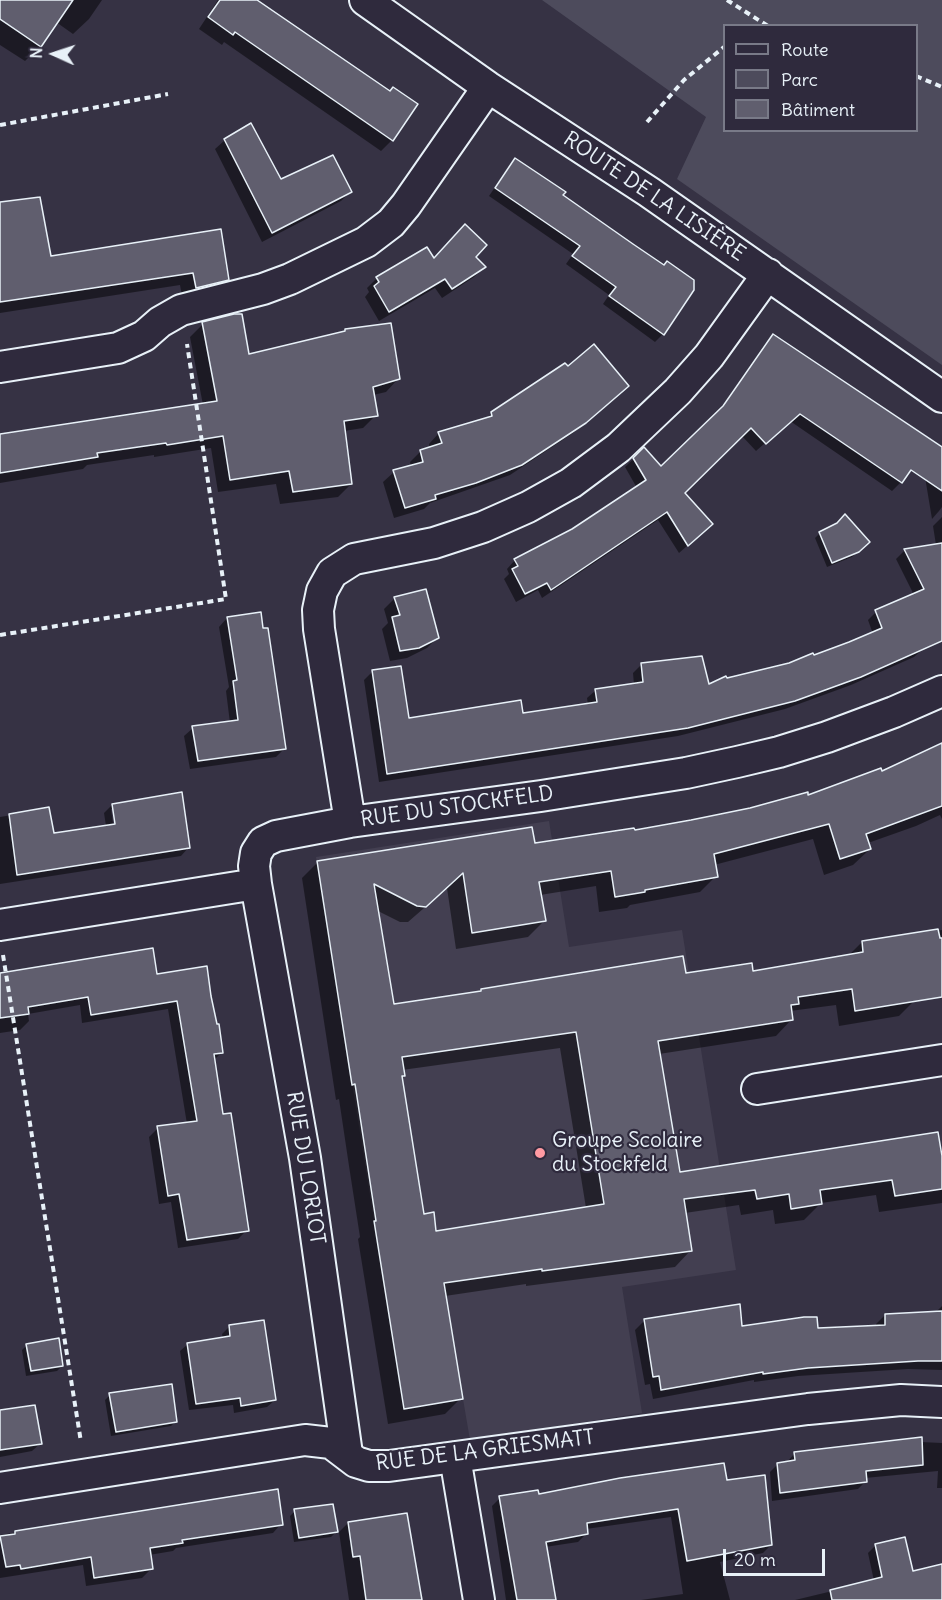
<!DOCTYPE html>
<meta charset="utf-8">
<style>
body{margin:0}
#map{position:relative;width:942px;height:1600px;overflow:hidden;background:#363244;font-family:Delius,sans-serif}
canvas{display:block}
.legend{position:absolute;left:723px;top:24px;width:195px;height:108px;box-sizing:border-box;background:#2f2a3d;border:2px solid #797a88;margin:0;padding:8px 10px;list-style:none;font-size:18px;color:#e8f1f8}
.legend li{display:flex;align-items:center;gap:12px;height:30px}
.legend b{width:30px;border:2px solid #797a88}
.north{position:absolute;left:24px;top:24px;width:60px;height:60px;-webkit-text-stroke:4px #2f2a3d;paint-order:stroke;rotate:273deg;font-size:16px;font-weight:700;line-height:24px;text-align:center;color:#e8f1f8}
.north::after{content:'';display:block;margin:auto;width:21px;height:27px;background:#e8f1f8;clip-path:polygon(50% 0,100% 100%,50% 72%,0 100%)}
.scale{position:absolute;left:723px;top:1549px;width:102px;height:27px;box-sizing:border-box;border:3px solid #e8f1f8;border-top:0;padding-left:8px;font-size:18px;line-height:21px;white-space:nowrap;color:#e8f1f8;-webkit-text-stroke:4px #2f2a3d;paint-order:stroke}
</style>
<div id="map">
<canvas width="942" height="1600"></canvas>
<ul class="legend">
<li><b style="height:8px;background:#2f2a3d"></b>Route</li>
<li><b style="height:16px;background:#4d4b5c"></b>Parc</li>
<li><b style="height:16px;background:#605e6e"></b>Bâtiment</li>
</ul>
<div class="north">N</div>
<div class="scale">20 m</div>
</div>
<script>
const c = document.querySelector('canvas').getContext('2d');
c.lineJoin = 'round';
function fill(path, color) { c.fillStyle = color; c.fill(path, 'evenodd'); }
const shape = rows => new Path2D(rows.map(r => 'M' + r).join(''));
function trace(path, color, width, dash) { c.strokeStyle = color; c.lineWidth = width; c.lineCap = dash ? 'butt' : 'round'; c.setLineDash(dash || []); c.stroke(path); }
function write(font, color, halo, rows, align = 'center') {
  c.font = font + ' Delius,sans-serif'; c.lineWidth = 4.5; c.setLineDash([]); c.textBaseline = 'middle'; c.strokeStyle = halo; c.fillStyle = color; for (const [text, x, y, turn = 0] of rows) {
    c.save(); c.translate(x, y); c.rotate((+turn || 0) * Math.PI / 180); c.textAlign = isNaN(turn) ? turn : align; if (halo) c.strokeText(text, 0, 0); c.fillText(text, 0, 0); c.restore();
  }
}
const built = shape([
 [549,821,569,947,682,930,736,1270,622,1287,642,1413,470,1440,463,1399,404,1409,316,857]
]);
const green = shape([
 [542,0,942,0,942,365,677,179,706,117],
 [724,26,916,26,916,130,724,130]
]);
const shadow = shape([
 [0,0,102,0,89,19,73,34,56,22,40,46,25,61,0,45],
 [218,0,256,0,390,93,416,105,392,140,381,151,224,42,222,45,199,29],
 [225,140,280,181,351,191,341,201,262,242,215,149],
 [516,160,561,195,663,266,663,334,655,342,603,304,609,295,566,264,573,254,489,196,508,168],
 [0,203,49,257,220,231,227,279,214,293,183,301,180,285,0,313],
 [427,249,433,259,474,257,484,267,474,277,442,298,435,288,379,321,365,297,369,292,367,288,377,278],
 [203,324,247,356,343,333,346,330,398,379,386,392,373,395,376,415,363,428,344,431,351,484,338,497,280,504,276,484,218,492,211,448,154,457,154,455,87,465,83,469,0,483,0,435,203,405,190,337],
 [773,336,942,449,942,507,939,511,932,519,921,453,901,482,892,491,790,421,756,451,742,436,683,493,703,532,679,553,658,520,542,598,538,590,516,602,504,579,509,574,507,569,515,560,573,530,637,488,625,467,644,449,661,468,716,415,765,344],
 [568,368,617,396,573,433,510,475,430,503,424,509,394,518,383,482,394,472,411,467,410,462,421,451,430,448,429,444,439,433,486,419,492,413],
 [942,517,942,637,923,649,914,657,851,685,785,709,678,736,379,782,364,680,373,671,408,720,522,715,588,705,587,698,596,690,634,685,633,673,641,665,708,686,813,656,873,634,868,620,876,612,914,595,896,559,905,550,936,545,933,526],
 [820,533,868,542,852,557,827,567,815,538],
 [395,598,438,637,427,648,407,658,390,661,382,629,388,623,384,609],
 [227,618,284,749,276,757,190,769,184,736,193,728,230,723,226,691,229,687,219,627],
 [942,745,942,819,940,815,916,826,868,843,870,849,853,865,824,875,813,839,714,865,716,876,700,892,630,905,627,908,599,912,596,886,540,895,544,921,528,937,456,949,447,888,408,922,400,922,376,910,392,1006,685,974,752,972,848,956,862,942,942,930,942,990,915,1000,899,1016,839,1026,836,1005,790,1011,792,1019,776,1036,659,1054,678,1174,942,1154,942,1203,879,1212,876,1195,821,1203,804,1220,775,1224,773,1210,741,1215,739,1205,685,1213,691,1250,675,1267,526,1286,526,1284,445,1296,461,1398,445,1414,388,1424,358,1239,360,1237,349,1166,339,1099,336,1100,302,878,318,862,534,845,633,832,807,797,881,773],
 [560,1048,586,1208,435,1233,422,1215,401,1077,403,1075,402,1070],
 [112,805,189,847,181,856,0,884,0,817,48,809,52,835,106,826,104,813],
 [111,809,114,809,117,831,114,831],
 [0,974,155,976,210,996,222,1052,213,1061,222,1116,247,1230,238,1239,178,1248,171,1202,159,1204,149,1137,158,1128,187,1124,168,1009,82,1023,80,1005,28,1014,29,1021,20,1030,0,1033],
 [942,1306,942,1370,908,1369,798,1376,754,1382,754,1380,653,1399,650,1384,645,1385,635,1330,644,1321,741,1328,817,1329,876,1327,876,1324,885,1315,937,1311],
 [229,1327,275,1400,267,1407,234,1413,233,1405,189,1410,180,1351,188,1344,223,1339,222,1334],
 [27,1345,62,1366,57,1371,26,1376,22,1350],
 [110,1395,176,1421,171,1426,111,1436,105,1400],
 [0,1412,41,1443,32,1451,0,1457],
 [921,1442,942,1443,942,1488,937,1488,938,1471,865,1478,866,1481,858,1489,772,1501,770,1472,778,1464,787,1462,795,1453],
 [725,1481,771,1545,763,1553,720,1562,730,1600,641,1600,683,1594,671,1517,586,1529,587,1533,578,1542,545,1547,549,1600,506,1600,492,1506,500,1498],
 [277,1491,281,1524,273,1533,176,1548,173,1551,149,1555,151,1569,142,1578,86,1586,83,1565,0,1578,0,1535],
 [295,1511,336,1532,331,1537,294,1542,290,1516],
 [348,1523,421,1600,349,1600,339,1532],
 [876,1545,912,1573,942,1566,942,1600,795,1600,874,1581,868,1553]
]);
const building = shape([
 [0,0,73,0,41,47,0,19,0,0],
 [220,0,257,0,390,91,393,87,418,104,393,141,235,32,233,35,208,17,220,0],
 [251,123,281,179,333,155,352,192,272,233,224,139,251,123],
 [515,158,566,192,563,195,633,244,664,265,667,261,694,280,694,290,664,335,609,296,616,287,572,256,580,246,495,188,515,158],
 [40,197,51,256,221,229,229,280,196,288,193,273,0,302,0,202,40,197],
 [465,224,487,245,476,257,486,267,452,289,445,279,389,312,374,286,379,282,376,277,427,247,434,258,465,224],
 [234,314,242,314,249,354,345,331,345,329,391,323,400,379,373,387,378,416,344,421,352,484,293,492,289,471,230,480,223,436,167,445,166,443,97,453,98,457,0,473,0,434,217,401,202,322,234,314],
 [773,334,942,447,942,491,911,470,902,483,800,414,766,444,751,428,685,493,713,524,688,546,667,512,551,590,547,583,525,594,512,569,518,566,514,559,572,529,646,480,633,458,644,447,661,466,723,406,773,334],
 [594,344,629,386,586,423,522,465,476,483,435,495,436,499,405,508,393,470,423,462,420,450,442,443,438,432,492,416,491,412,565,363,568,366,594,344],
 [845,514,870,542,859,552,832,563,819,532,837,523,845,514],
 [942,543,942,641,861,677,795,701,688,728,387,774,372,670,401,666,409,718,521,700,523,713,597,702,595,689,643,682,641,663,702,656,709,684,726,676,727,678,789,663,813,653,814,655,849,642,882,628,875,610,924,589,904,549,942,543],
 [426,589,439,638,419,648,400,651,392,617,400,615,394,597,426,589],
 [261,612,263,628,268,628,286,749,198,761,192,726,238,720,233,681,237,680,227,617,261,612],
 [942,743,942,806,866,834,871,849,840,859,829,824,714,854,718,877,645,890,645,892,615,897,611,871,539,882,546,921,472,933,463,873,426,907,417,906,374,884,394,1004,481,991,481,989,683,956,686,973,752,963,753,971,863,952,862,941,938,929,940,938,942,938,942,997,855,1011,852,989,798,997,799,1004,791,1005,793,1020,658,1041,680,1172,938,1132,942,1156,942,1189,895,1196,892,1180,820,1190,822,1204,791,1209,789,1194,757,1199,755,1190,684,1199,692,1251,542,1271,542,1269,444,1283,463,1399,404,1409,374,1221,376,1221,365,1149,355,1084,352,1085,317,861,532,827,535,843,634,828,635,830,691,820,750,808,808,792,808,795,881,768,882,771,942,743],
 [576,1032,604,1204,436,1231,434,1212,424,1214,402,1076,405,1076,402,1057,576,1032],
 [182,792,190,848,17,875,9,814,49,807,54,833,115,824,112,804,182,792],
 [153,948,157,974,207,966,211,996,217,1024,219,1024,223,1053,214,1054,223,1114,231,1113,249,1231,187,1240,179,1194,168,1196,157,1126,197,1121,177,1001,91,1015,88,997,28,1007,29,1014,0,1018,0,973,153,948],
 [740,1304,742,1326,804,1317,817,1317,818,1328,885,1325,885,1314,942,1311,942,1361,918,1361,808,1368,763,1374,763,1372,661,1390,659,1376,653,1377,644,1319,740,1304],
 [264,1320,276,1400,241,1406,240,1398,196,1404,187,1343,230,1336,229,1325,264,1320],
 [59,1338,63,1366,31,1371,26,1344,59,1338],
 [172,1384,177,1422,116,1432,109,1393,172,1384],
 [35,1405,42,1444,0,1450,0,1410,35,1405],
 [922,1437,923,1465,866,1471,867,1482,780,1493,777,1463,795,1460,794,1452,922,1437],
 [724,1463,727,1480,765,1475,772,1545,687,1561,678,1509,587,1523,588,1534,546,1542,556,1600,517,1600,499,1496,538,1490,539,1494,620,1478,724,1463],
 [278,1489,283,1525,182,1540,183,1543,150,1548,153,1569,94,1578,91,1557,21,1569,20,1565,6,1567,0,1536,15,1534,15,1531,278,1489],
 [333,1504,338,1532,299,1538,294,1509,333,1504],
 [407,1513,422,1600,366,1600,360,1556,353,1557,348,1522,407,1513],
 [905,1537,913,1571,942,1564,942,1600,832,1600,830,1590,882,1577,875,1544,905,1537]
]);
const path = shape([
 [727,0,768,26],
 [916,76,942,87],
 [647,122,684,80,724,47],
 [0,125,168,94],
 [0,635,226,599,187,344],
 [3,955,81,1442]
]);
const minor = shape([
 [365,0,488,87,649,192,942,397],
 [0,367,118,348,144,336,160,322,181,310,263,289,290,279,366,242,391,223,406,205,488,87],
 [350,822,319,629,318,610,322,591,332,573,354,559,434,543,483,527,528,507,571,483,618,448,678,391,709,356,768,274],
 [256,884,305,1158,347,1454],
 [0,925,256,884,254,866,256,853,263,842,276,836,350,822,541,796,686,773,737,762,779,752,827,737,894,712,942,691],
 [757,1089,942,1060],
 [455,1457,479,1600],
 [0,1488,305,1440,331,1443,356,1462,369,1466,389,1466,808,1409,901,1400,942,1402]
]);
const markers = [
 [540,1153,6,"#ff9aa2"]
];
const streetNames = [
 ["ROUTE DE LA LISIÈRE",654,197,34],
 ["RUE DU STOCKFELD",457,807,-8],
 ["RUE DU LORIOT",305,1168,81],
 ["RUE DE LA GRIESMATT",485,1451,-7]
];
const poiNames = [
 ["Groupe Scolaire",552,1141],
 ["du Stockfeld",552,1165]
];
fill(built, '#433f51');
fill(green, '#4d4b5c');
fill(shadow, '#0007');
fill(building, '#605e6e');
trace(building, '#e8f1f8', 1.5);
trace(minor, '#e8f1f8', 34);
trace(path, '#e8f1f8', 4, [6, 4.5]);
trace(minor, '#2f2a3d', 30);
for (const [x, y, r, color] of markers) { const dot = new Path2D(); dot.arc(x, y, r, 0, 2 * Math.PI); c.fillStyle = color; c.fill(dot); trace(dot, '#2f2a3d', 2); }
write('21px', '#e8f1f8', '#2f2a3d', streetNames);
write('21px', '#e8f1f8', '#2f2a3d', poiNames, 'left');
</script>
